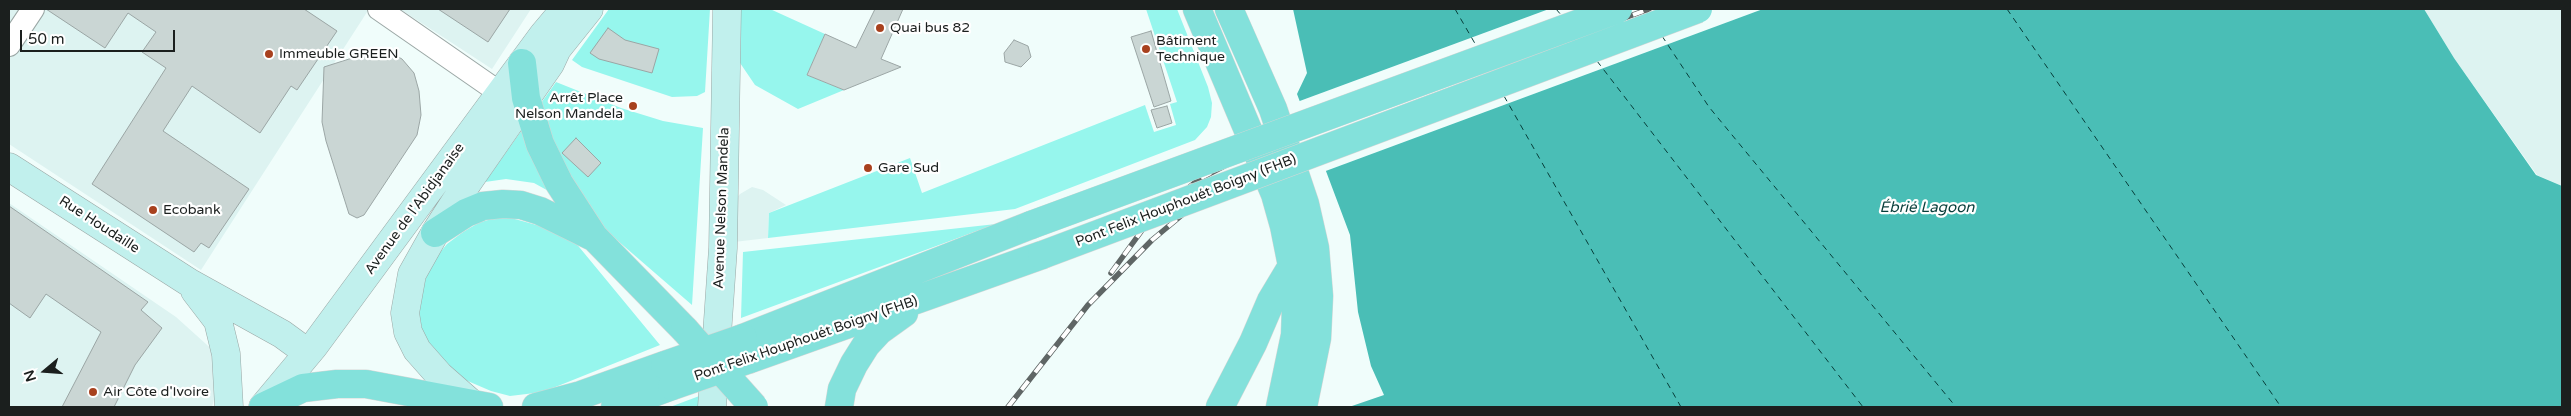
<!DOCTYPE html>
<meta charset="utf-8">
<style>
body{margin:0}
#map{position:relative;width:2571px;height:416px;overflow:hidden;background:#f0fdfb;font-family:"Varela Round",sans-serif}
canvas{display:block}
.frame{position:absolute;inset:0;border:10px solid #1b1f1e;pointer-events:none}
.north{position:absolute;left:20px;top:346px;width:50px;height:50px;-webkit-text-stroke:4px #fff;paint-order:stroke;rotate:252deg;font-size:14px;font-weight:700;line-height:20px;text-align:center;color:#1b1f1e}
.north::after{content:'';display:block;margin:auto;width:18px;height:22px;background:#1b1f1e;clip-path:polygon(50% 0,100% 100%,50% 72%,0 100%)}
.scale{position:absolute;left:20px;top:30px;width:155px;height:22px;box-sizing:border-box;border:2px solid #1b1f1e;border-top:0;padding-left:6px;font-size:15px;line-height:18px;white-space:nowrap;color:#1b1f1e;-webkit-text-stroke:4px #fff;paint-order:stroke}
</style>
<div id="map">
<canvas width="2571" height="416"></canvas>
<div class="frame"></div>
<div class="north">N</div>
<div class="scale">50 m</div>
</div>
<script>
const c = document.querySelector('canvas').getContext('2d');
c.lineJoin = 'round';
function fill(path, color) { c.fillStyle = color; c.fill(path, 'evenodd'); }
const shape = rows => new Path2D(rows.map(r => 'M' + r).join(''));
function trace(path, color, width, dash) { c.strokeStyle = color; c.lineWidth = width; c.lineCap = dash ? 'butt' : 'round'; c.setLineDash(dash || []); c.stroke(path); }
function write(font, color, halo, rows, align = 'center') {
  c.font = font + ' "Varela Round",sans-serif'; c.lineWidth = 4.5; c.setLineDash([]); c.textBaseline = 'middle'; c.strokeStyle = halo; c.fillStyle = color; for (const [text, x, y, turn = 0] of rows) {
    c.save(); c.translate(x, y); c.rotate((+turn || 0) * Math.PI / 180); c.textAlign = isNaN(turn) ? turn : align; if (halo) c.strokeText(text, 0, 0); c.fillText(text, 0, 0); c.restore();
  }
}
const built = shape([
 [9,9,369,9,201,270,9,144],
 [400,9,531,9,492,69],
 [2424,9,2562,9,2562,186,2537,175,2454,58],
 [752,187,763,190,786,205,769,213,768,238,734,242,734,201,740,194],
 [9,203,176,317,216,353,219,381,212,407,9,407]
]);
const green = shape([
 [609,9,710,9,705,92,697,96,672,97,582,67,572,60],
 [737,9,770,9,825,34,807,75,844,90,798,109,755,85,736,57],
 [1146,9,1177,9,1208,87,1212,103,1211,117,1207,127,1195,140,1015,209,768,238,769,213,910,158,922,193,1145,105,1154,132,1176,125,1170,104,1177,102],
 [556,82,621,108,663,121,703,128,692,305,581,209,534,183,506,179,485,182],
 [504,216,551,229,575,242,660,345,543,392,510,396,491,391,463,379,442,362,423,335,419,314,421,290,433,261,447,244,463,232,480,222],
 [996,224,741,318,743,252],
 [702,395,700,407,670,407]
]);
const water = shape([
 [1293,9,2424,9,2454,58,2536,175,2562,186,2562,407,1349,407,1384,395,1371,366,1358,312,1350,235,1297,94,1307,73]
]);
const pier = shape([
 [1549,9,1763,9,1323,172,1297,102]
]);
const ferry = shape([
 [1455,9,1477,47],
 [1556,9,1562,16],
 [1645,9,1648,14],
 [2007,9,2281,407],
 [1662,36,1709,107,1956,407],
 [1597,61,1863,407],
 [1504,96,1681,407]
]);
const building = shape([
 [46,9,304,9,337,31,297,90,291,86,260,133,192,86,163,131,249,189,209,248,201,243,194,252,92,184,166,68,142,52,156,32,128,13,105,48,46,9],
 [438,9,510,9,488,42,438,9],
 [875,9,903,9,881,59,901,67,844,90,807,75,825,34,856,48,875,9],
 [608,28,625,40,659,49,652,73,599,59,590,53,608,28],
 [1151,31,1171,101,1154,107,1131,37,1151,31],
 [1014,40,1028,46,1031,57,1021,67,1005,62,1004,53,1014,40],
 [371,52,389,52,402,59,414,73,419,91,421,115,417,135,364,215,357,218,349,214,326,141,322,122,324,67,371,52],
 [1167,106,1172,123,1157,128,1151,110,1167,106],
 [576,138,601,163,588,177,562,153,576,138],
 [9,206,148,302,141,310,162,328,135,365,114,407,62,407,101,332,46,294,30,318,9,303,9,206]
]);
const street = shape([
 [379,9,513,102],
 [9,45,33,9]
]);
const secondary = shape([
 [9,167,190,283,282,334,308,353],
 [195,291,218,321,226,354,229,407],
 [472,404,440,376,417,350,408,332,405,313,412,274,435,233,468,182,550,64,557,49,589,9],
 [263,407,314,346,543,35,565,9],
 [712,407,723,248,727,9]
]);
const primary = shape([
 [1197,9,1275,194,1284,226,1292,266,1296,307,1295,335,1280,407],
 [1229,9,1273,109,1305,204,1315,248,1319,296,1317,338,1303,407],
 [522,63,526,98,540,144,559,183,594,237,685,330],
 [435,233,466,213,483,206,503,204,521,205,540,211,593,237],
 [743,338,1031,225],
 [750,359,1042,255],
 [263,407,303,388,337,384,366,384,489,407],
 [536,407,581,395,665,365],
 [615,407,672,386],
 [839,407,842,389,854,364,866,345,879,331,904,313],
 [1220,407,1253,343,1271,301,1292,266]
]);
const rail = shape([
 [1111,273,1148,222,1199,179,1240,158,1649,9],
 [1008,407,1088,305,1152,240,1194,205,1245,173,1694,9]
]);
const primaryBridge = shape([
 [1031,225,1618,9],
 [1042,255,1698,9],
 [685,330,754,407],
 [665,365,743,338],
 [672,386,750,359]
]);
const markers = [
 [880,28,5,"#a8411e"],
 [1146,49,5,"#a8411e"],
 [269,54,5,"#a8411e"],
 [633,106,5,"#a8411e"],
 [868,168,5,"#a8411e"],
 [153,210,5,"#a8411e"],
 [93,392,5,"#a8411e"]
];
const poiNames = [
 ["Quai bus 82",890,28],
 ["Bâtiment",1156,41],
 ["Technique",1156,57],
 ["Immeuble GREEN",279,54],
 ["Arrêt Place",623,98,"right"],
 ["Nelson Mandela",623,114,"right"],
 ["Gare Sud",878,168],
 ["Ecobank",163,210],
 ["Air Côte d'Ivoire",103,392]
];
const streetNames = [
 ["Pont Felix Houphouét Boigny (FHB)",1186,201,-21],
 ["Avenue Nelson Mandela",722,208,-88],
 ["Avenue de l'Abidjanaise",415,209,-54],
 ["Rue Houdaille",99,225,33],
 ["Pont Felix Houphouét Boigny (FHB)",806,339,-19]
];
const waterNames = [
 ["Ébrié Lagoon",1927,208]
];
fill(built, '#ddf3f1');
fill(green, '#96f6ed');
fill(water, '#4abeb6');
fill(pier, '#f0fdfb');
trace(ferry, '#073e3a', 1, [6, 5]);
fill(building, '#cad6d4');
trace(building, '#9ba6a5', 1);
trace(street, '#9ba7a5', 24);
trace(secondary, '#9ba7a5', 29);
trace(primary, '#d6d7d6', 29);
trace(street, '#fff', 22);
trace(secondary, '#c1f0ed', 28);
trace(primary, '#83e1db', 28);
trace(rail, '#5f6665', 5.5);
trace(rail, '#fff', 4, [11]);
trace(primaryBridge, '#d6d7d6', 29, []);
trace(primaryBridge, '#83e1db', 28);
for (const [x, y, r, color] of markers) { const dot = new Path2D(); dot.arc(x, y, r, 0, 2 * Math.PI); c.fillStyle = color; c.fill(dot); trace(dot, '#fff', 2); }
write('14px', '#1b1f1e', '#fff', poiNames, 'left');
write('14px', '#1b1f1e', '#fff', streetNames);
write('italic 15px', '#073e3a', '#fff', waterNames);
</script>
